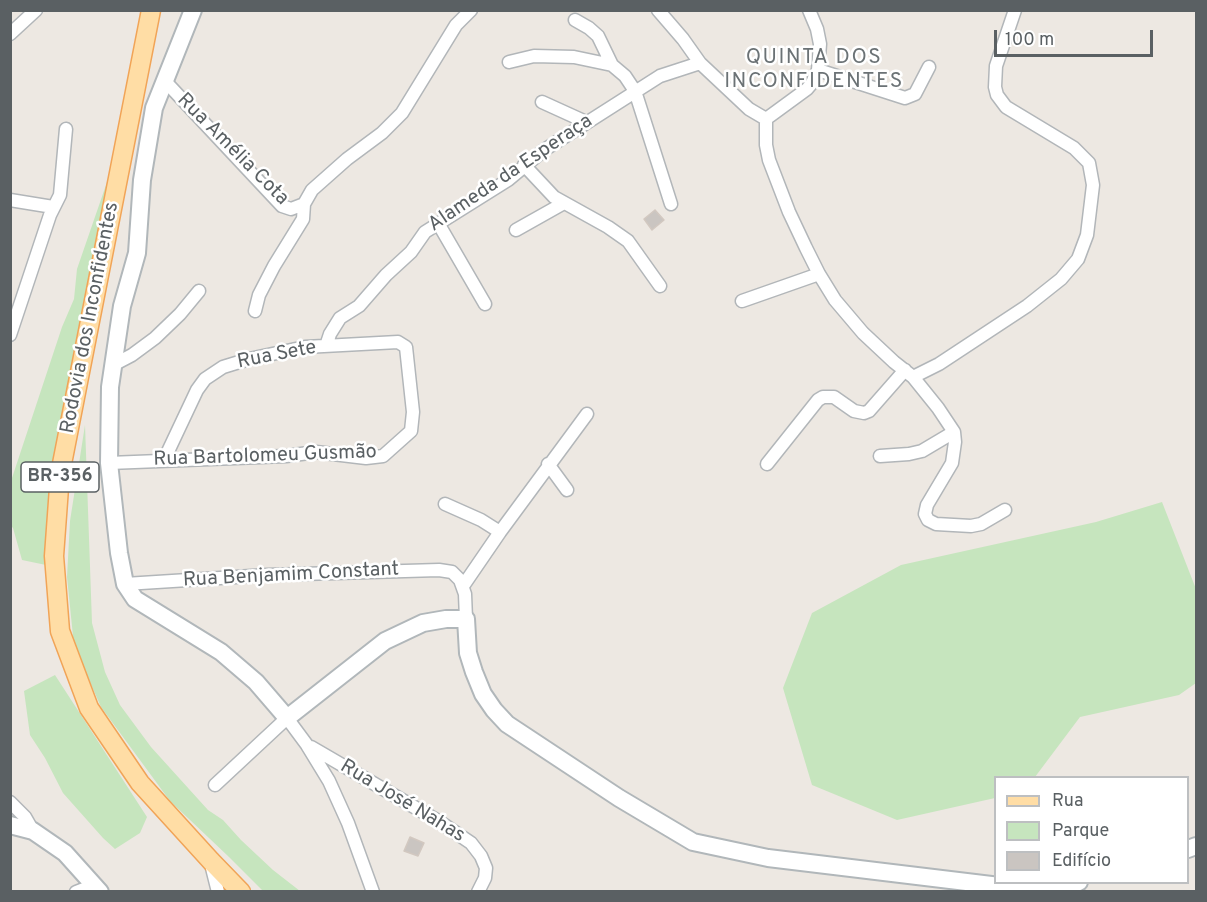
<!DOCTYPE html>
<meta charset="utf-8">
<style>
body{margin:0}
#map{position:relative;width:1207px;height:902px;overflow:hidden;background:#ede8e2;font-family:Overpass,sans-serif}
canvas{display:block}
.frame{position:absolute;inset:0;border:12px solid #5a6063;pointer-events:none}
.legend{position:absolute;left:994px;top:776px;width:195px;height:108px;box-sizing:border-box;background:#fff;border:2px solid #bdbfc1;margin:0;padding:8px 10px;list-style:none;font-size:18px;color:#5a6063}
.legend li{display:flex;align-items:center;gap:12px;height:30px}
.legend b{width:30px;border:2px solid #bdbfc1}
.scale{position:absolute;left:994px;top:30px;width:159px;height:27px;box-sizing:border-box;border:3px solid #5a6063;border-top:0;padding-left:8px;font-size:18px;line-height:21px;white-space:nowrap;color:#5a6063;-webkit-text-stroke:4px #fff;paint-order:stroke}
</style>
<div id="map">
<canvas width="1207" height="902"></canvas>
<div class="frame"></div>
<ul class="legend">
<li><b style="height:8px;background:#ffdda5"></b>Rua</li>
<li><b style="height:16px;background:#c6e5be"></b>Parque</li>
<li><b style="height:16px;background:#cac5c1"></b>Edifício</li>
</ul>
<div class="scale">100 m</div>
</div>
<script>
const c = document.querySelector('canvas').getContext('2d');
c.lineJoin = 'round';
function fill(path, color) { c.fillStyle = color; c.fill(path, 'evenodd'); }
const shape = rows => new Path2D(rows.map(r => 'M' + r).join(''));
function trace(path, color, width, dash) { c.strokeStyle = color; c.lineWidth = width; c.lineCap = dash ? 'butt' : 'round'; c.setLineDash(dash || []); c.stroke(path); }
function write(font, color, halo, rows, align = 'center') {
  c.font = font + ' Overpass,sans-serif'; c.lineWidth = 5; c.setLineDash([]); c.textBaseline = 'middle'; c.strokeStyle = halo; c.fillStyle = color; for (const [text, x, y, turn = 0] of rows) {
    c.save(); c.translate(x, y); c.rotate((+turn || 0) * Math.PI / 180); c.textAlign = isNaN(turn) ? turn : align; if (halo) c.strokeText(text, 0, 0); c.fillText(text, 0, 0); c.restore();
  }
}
const green = shape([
 [116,156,46,565,22,560,13,528,11,526,11,481,62,327,74,299,77,269],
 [85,425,92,623,105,672,120,705,151,747,208,810,223,820,241,840,273,870,300,891,263,891,229,857,170,801,101,707,74,646,67,577,70,521],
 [1162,502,1196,589,1196,683,1179,695,1080,717,1035,777,996,778,995,798,897,820,812,785,783,688,812,613,901,565,1096,522],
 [55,675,147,817,140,833,115,849,103,838,63,793,45,758,30,735,24,691]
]);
const building = shape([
 [655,210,664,220,652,230,644,219,655,210],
 [410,837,424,843,418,856,404,851,410,837]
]);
const street = shape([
 [658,10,683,39,700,63,749,109,766,119],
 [809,10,817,29,820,44,818,70,812,83,807,89,766,119,766,145,769,160,789,212,806,248,819,274,835,300,863,333,894,362,913,377,939,364,1027,306,1061,279,1078,259,1087,235,1093,185,1089,163,1074,148,1006,107,997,95,995,87,996,66,1015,10],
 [575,20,589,28,598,36,612,65],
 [10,34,36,10],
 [509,62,534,56,574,57,612,65,625,76,635,91,671,204],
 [818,70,905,98,915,94,929,67],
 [164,80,282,206,291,209,304,204],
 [542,102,586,122],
 [524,165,554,197,608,227,628,241,660,286],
 [10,200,53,207],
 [438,223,485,304],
 [516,230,564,203],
 [742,301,819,274],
 [255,311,259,295,274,266,303,219,304,204,312,190,347,159,382,133,402,113,456,25,471,10],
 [10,335,50,215,60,195,66,129],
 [326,346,330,334,340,318,359,306,386,275,411,252,425,232,508,180,544,150,660,76,700,63],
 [113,365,132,355,155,338,180,314,199,291],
 [913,377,938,408,954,432,955,442,952,463,927,505,925,514,928,520,936,524,971,526,981,524,1005,510],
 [880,456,909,454,922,451,954,432],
 [109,463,286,456,316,452,366,458,383,456,411,431,413,412,406,347,398,342,305,347,249,359,223,367,205,379,197,390,164,460],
 [548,464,567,490],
 [767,464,818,400,823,397,834,397,854,411,864,413,869,411,905,370],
 [445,504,481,520,500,532],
 [125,584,267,575,439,570,452,572,460,580,465,594,466,619],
 [463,586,500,532,587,414],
 [311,747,440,822,471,843,481,856,486,868,485,878,478,892],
 [215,785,287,718,307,745,329,781,348,823,373,892],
 [10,802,25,817,33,831],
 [211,864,218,892],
 [76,892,94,885]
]);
const secondary = shape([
 [193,10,154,108,142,180,137,253,122,306,110,387,109,463,119,553,125,584,135,599,221,652,256,682,287,718,385,641,423,623,446,619,466,619,468,653,474,672,483,694,494,710,507,724,619,798,693,842,768,858,1008,887,1053,889,1079,882],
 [10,825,33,831,65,853,100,892],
 [1188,849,1196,846]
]);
const primary = shape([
 [151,10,60,474,54,556,60,631,89,708,140,783,211,861,241,892]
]);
const shields = [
 [60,477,78]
];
const shieldNames = [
 ["BR-356",60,477]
];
const streetNames = [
 ["Rua Amélia Cota",232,150,45],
 ["Alameda da Esperaça",511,174,-34],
 ["Rodovia dos Inconfidentes",91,318,-79],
 ["Rua Sete",277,356,-11],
 ["Rua Bartolomeu Gusmão",265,457,-2],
 ["Rua Benjamim Constant",291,576,-3],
 ["Rua José Nahas",402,802,31]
];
const neighbourhoodNames = [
 ["QUINTA DOS",814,59],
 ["INCONFIDENTES",814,83]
];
fill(green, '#c6e5be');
fill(building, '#cac5c1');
trace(building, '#d2c8c0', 1.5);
trace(street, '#b2b6b9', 15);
trace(secondary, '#b1b7ba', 20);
trace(primary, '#f1a457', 21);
trace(street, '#fff', 12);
trace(secondary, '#fff', 16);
trace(primary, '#ffdda5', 18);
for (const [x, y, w] of shields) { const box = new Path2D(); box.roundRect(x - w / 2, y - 15, w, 30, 4.5); c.fillStyle = '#fff'; c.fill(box); trace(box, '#5a6063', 1.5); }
write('bold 18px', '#5a6063', null, shieldNames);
write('20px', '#5a6063', '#fff', streetNames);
c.letterSpacing = '1.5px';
write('21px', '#6b7275', '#fff', neighbourhoodNames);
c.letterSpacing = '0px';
</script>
